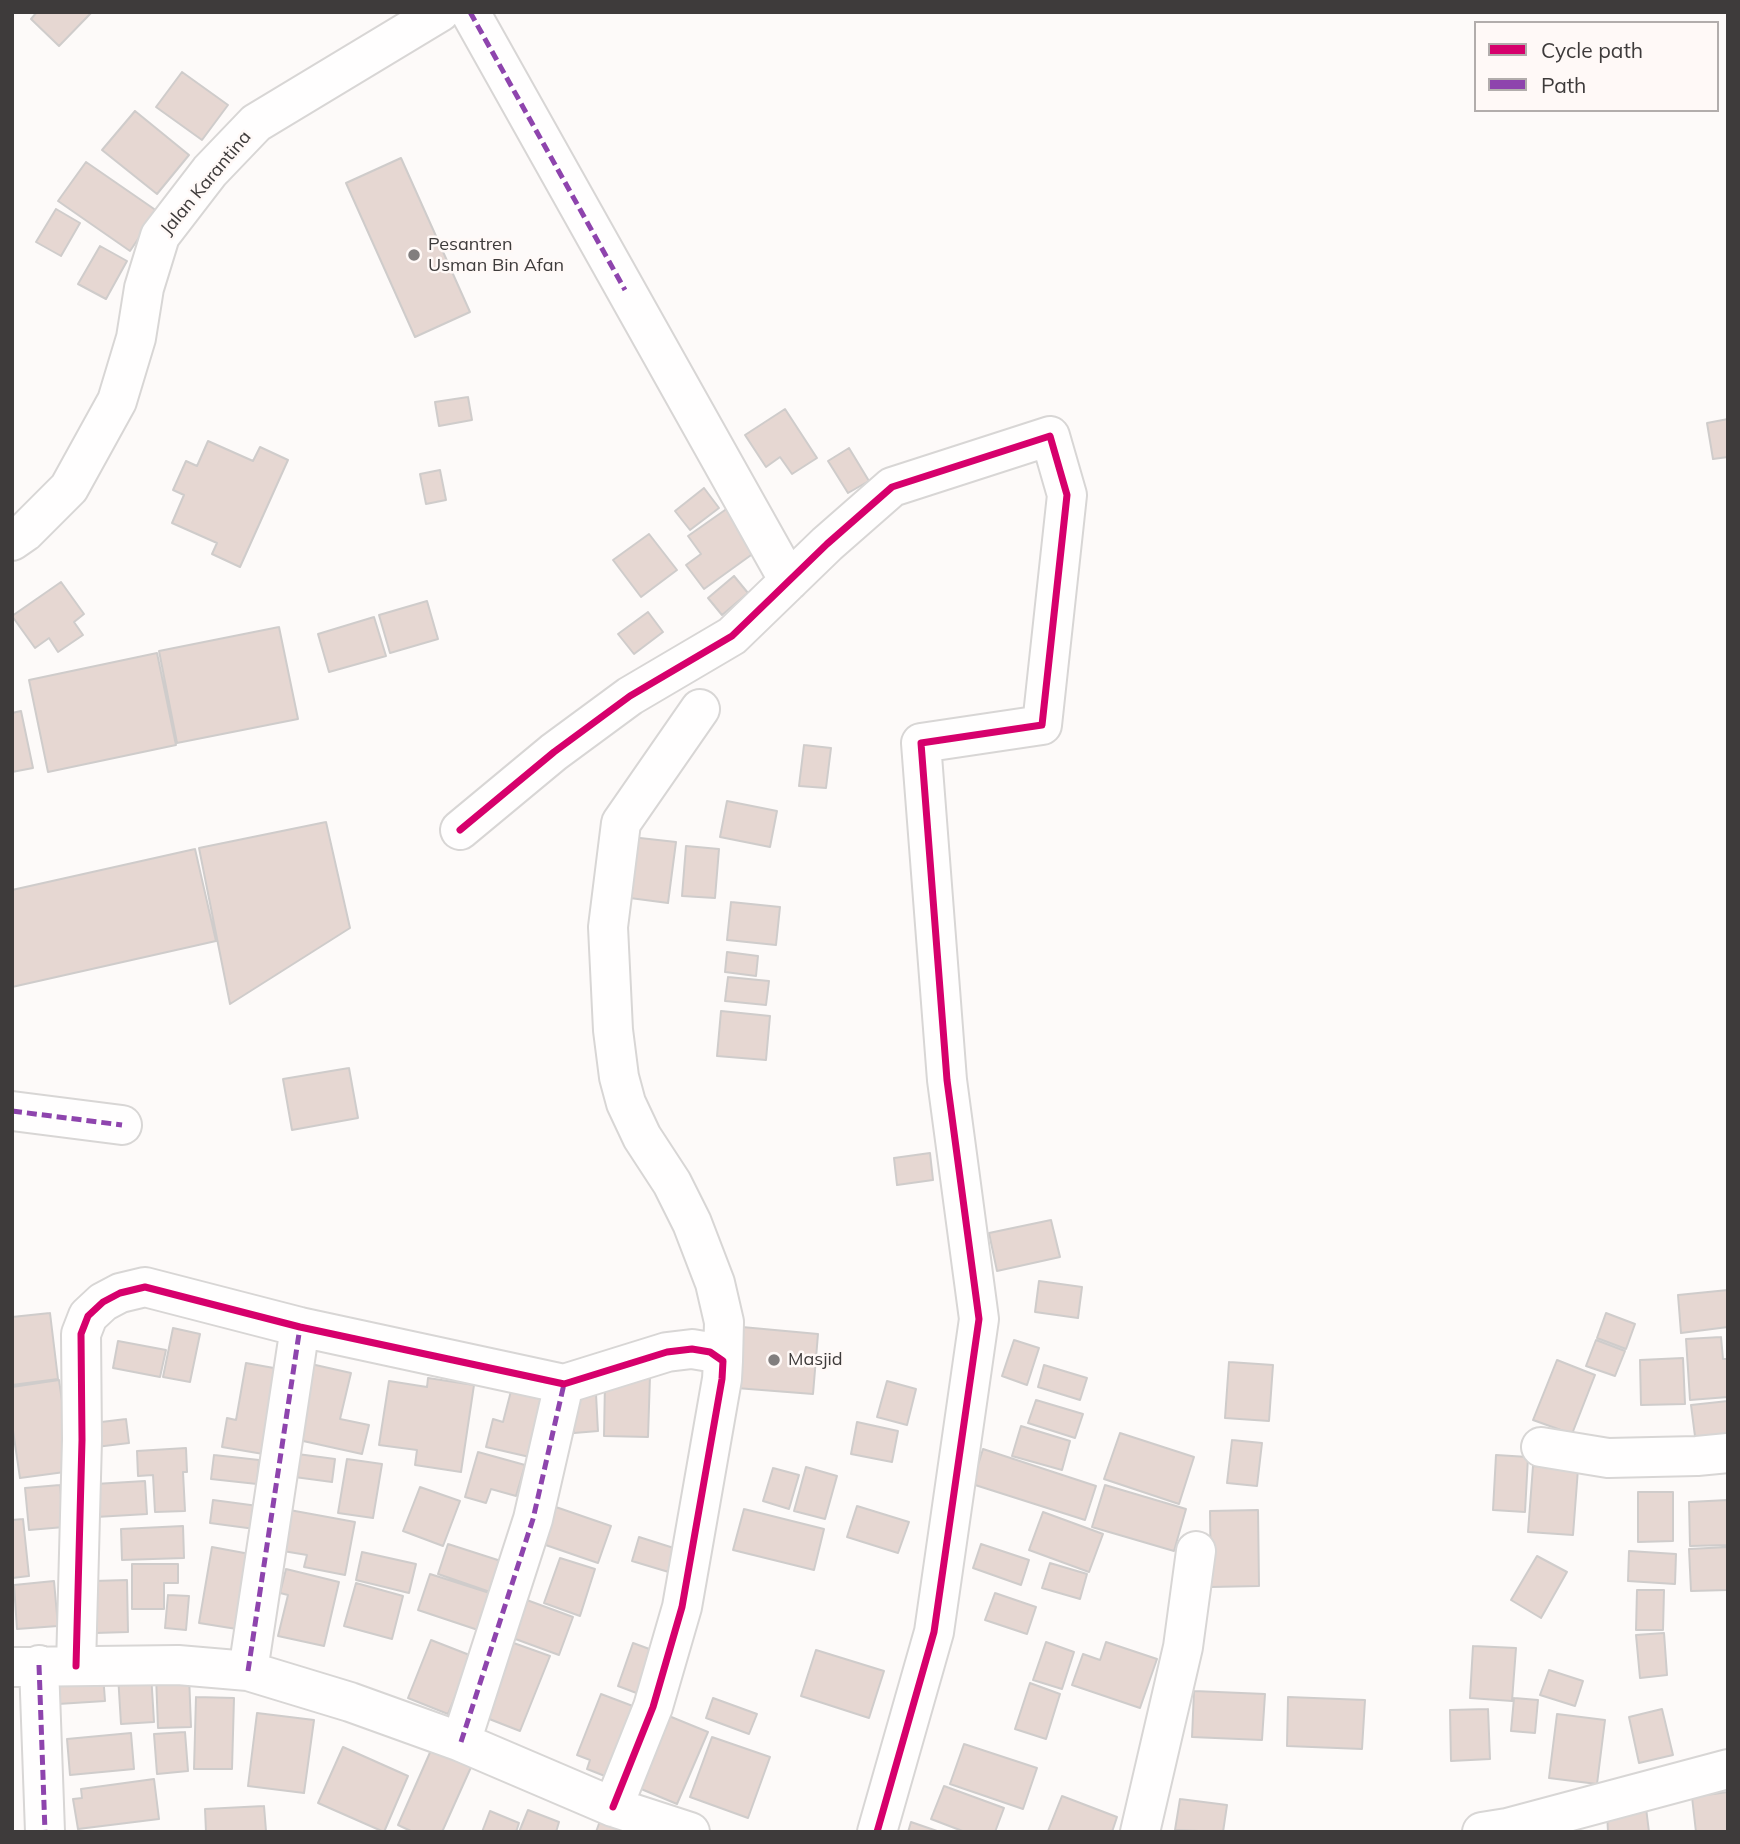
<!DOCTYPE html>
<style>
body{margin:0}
#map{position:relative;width:1740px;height:1844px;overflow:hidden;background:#fdfaf9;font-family:Mulish,sans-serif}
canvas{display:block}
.frame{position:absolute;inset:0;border:14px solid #3e3b3b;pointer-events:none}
.legend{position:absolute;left:1474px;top:21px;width:245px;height:91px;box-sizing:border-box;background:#fff9f7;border:2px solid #b2adac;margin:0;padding:9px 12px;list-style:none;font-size:21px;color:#3e3b3b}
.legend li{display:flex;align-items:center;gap:14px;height:35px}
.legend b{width:35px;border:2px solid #b2adac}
</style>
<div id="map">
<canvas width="1740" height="1844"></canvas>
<div class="frame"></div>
<ul class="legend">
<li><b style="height:9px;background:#d6006c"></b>Cycle path</li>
<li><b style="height:9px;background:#8e44ad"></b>Path</li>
</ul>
</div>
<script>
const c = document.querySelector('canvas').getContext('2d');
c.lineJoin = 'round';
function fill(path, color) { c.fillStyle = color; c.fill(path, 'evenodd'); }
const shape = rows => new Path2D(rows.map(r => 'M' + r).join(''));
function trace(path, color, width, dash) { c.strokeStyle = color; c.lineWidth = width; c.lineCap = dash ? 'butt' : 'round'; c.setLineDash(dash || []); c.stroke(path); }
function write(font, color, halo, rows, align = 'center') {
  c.font = font + ' Mulish,sans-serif'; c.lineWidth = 5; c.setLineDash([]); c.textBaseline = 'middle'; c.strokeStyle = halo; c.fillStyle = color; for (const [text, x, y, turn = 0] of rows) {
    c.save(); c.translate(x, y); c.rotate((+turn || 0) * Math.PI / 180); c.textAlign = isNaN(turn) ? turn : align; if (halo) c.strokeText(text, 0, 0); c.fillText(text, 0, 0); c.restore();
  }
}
const building = shape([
 [37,12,92,12,59,46,31,19,37,12],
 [182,72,228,105,202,140,156,107,182,72],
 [135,111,189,155,157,194,102,150,135,111],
 [401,158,470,312,415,337,346,183,401,158],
 [86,162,157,211,130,251,58,201,86,162],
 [56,209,80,223,61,256,36,242,56,209],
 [100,246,127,261,106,299,78,284,100,246],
 [468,397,472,420,439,426,435,402,468,397],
 [785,409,817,458,792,474,780,457,766,467,745,435,785,409],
 [1728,419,1728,457,1713,459,1707,423,1728,419],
 [208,441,253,461,260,447,288,460,240,567,212,554,217,543,172,523,184,495,173,490,186,461,197,466,208,441],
 [849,448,869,481,848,493,828,461,849,448],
 [440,470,446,500,426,504,420,474,440,470],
 [704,488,719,508,690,530,675,511,704,488],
 [735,503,765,545,704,589,686,565,701,554,688,536,735,503],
 [649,534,677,570,641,597,613,560,649,534],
 [734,576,748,593,722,615,708,598,734,576],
 [61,582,84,614,74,622,83,635,58,652,49,638,35,648,12,616,61,582],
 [427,601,438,639,390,653,379,615,427,601],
 [648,612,663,632,634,654,618,634,648,612],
 [374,617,386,656,329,672,318,634,374,617],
 [279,627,298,719,177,743,159,651,279,627],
 [157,653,176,745,48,772,29,680,157,653],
 [21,711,33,768,12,772,12,713,21,711],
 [804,745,831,748,826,788,799,786,804,745],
 [727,801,777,811,770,847,720,837,727,801],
 [326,822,350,928,230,1004,199,848,326,822],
 [631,837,676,842,668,903,630,898,631,837],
 [686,846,719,849,715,898,682,896,686,846],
 [195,849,216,941,12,987,12,890,195,849],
 [731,902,780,907,776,945,727,940,731,902],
 [727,952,758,956,756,976,725,972,727,952],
 [728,977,769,981,766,1005,725,1001,728,977],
 [721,1011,770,1016,766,1060,717,1056,721,1011],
 [349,1068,358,1118,292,1130,283,1079,349,1068],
 [930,1153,933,1180,897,1185,894,1158,930,1153],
 [1051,1220,1060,1257,997,1271,989,1233,1051,1220],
 [1039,1281,1082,1287,1078,1318,1035,1312,1039,1281],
 [1728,1290,1728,1327,1681,1333,1678,1295,1728,1290],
 [50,1313,58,1379,12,1385,12,1317,50,1313],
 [1606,1313,1635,1324,1626,1349,1597,1338,1606,1313],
 [742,1327,818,1334,813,1394,736,1388,742,1327],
 [173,1328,200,1334,190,1382,163,1377,173,1328],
 [1721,1337,1723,1359,1728,1359,1728,1397,1690,1400,1686,1339,1721,1337],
 [1014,1340,1039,1348,1027,1385,1002,1376,1014,1340],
 [1596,1340,1625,1351,1615,1376,1586,1366,1596,1340],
 [118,1341,166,1350,160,1377,113,1368,118,1341],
 [1683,1358,1685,1404,1641,1405,1640,1360,1683,1358],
 [1557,1360,1595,1375,1572,1434,1533,1420,1557,1360],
 [1229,1362,1273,1365,1269,1421,1225,1418,1229,1362],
 [246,1363,285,1370,269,1455,222,1447,227,1418,236,1420,246,1363],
 [311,1364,351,1373,340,1419,369,1425,362,1454,294,1439,311,1364],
 [1044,1365,1087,1378,1080,1400,1038,1387,1044,1365],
 [650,1376,648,1437,604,1436,605,1382,650,1376],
 [428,1378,474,1385,461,1472,415,1465,417,1450,379,1445,389,1381,427,1387,428,1378],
 [59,1380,72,1471,20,1478,12,1424,12,1387,59,1380],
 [887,1381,916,1389,907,1425,877,1417,887,1381],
 [511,1391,548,1401,534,1458,486,1447,493,1419,503,1422,511,1391],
 [596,1394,598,1431,574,1433,572,1396,596,1394],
 [1036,1400,1083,1414,1075,1438,1028,1423,1036,1400],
 [1728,1401,1728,1437,1696,1444,1691,1405,1728,1401],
 [126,1419,129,1443,96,1447,93,1423,126,1419],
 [857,1422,898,1431,892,1462,851,1454,857,1422],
 [1021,1426,1070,1441,1062,1470,1012,1456,1021,1426],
 [1120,1433,1194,1457,1179,1504,1104,1479,1120,1433],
 [1232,1440,1262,1443,1257,1486,1227,1483,1232,1440],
 [186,1448,187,1472,183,1472,185,1511,155,1512,153,1475,138,1476,137,1451,186,1448],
 [983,1449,1096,1486,1085,1520,972,1484,983,1449],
 [478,1452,525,1465,516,1496,491,1489,486,1503,465,1497,478,1452],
 [290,1453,335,1459,332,1482,287,1476,290,1453],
 [214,1455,259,1460,257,1484,211,1479,214,1455],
 [1496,1455,1528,1457,1525,1512,1493,1510,1496,1455],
 [347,1459,382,1464,373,1518,338,1513,347,1459],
 [1533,1466,1578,1469,1573,1535,1528,1532,1533,1466],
 [806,1467,837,1476,825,1519,794,1511,806,1467],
 [773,1468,799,1475,789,1509,763,1501,773,1468],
 [145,1481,147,1514,96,1517,95,1484,145,1481],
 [60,1485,64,1527,29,1530,25,1488,60,1485],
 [1105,1485,1186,1509,1174,1551,1092,1527,1105,1485],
 [420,1487,460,1501,443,1546,403,1531,420,1487],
 [1638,1492,1673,1492,1673,1541,1638,1542,1638,1492],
 [213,1500,258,1506,255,1529,210,1523,213,1500],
 [1728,1500,1728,1545,1690,1546,1689,1502,1728,1500],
 [547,1504,611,1526,598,1563,534,1541,547,1504],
 [857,1506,909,1522,898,1553,847,1537,857,1506],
 [284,1509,355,1522,345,1575,304,1567,307,1555,277,1550,284,1509],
 [744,1509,824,1529,814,1570,733,1550,744,1509],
 [1258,1510,1259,1586,1211,1587,1210,1511,1258,1510],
 [1043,1512,1103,1534,1089,1572,1029,1550,1043,1512],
 [23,1519,29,1576,12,1578,12,1520,23,1519],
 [183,1526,184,1558,122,1560,121,1529,183,1526],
 [639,1537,680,1550,672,1573,632,1561,639,1537],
 [448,1544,504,1562,493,1593,438,1574,448,1544],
 [981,1544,1029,1560,1021,1585,973,1568,981,1544],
 [212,1547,255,1555,243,1630,199,1623,212,1547],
 [1728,1547,1728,1590,1691,1591,1689,1549,1728,1547],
 [1629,1551,1676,1554,1675,1584,1628,1581,1629,1551],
 [362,1552,416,1564,409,1593,356,1580,362,1552],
 [1537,1556,1567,1572,1541,1618,1511,1600,1537,1556],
 [560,1558,595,1569,580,1616,544,1603,560,1558],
 [1050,1563,1087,1574,1080,1599,1042,1588,1050,1563],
 [132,1564,178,1564,178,1583,164,1583,164,1609,132,1609,132,1564],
 [286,1569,339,1582,324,1646,278,1636,288,1595,280,1593,286,1569],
 [430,1574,499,1596,487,1633,418,1610,430,1574],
 [127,1580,128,1632,95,1633,94,1581,127,1580],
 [54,1581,58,1626,17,1629,14,1585,54,1581],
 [356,1583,403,1596,392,1639,344,1626,356,1583],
 [1637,1590,1664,1590,1663,1630,1636,1630,1637,1590],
 [995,1593,1036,1607,1027,1634,985,1620,995,1593],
 [168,1595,189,1596,186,1630,165,1628,168,1595],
 [524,1599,573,1617,559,1655,510,1637,524,1599],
 [1664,1633,1667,1675,1640,1678,1636,1635,1664,1633],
 [431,1640,472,1656,448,1714,408,1698,431,1640],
 [508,1641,550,1656,520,1731,479,1715,508,1641],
 [1046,1642,1074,1652,1062,1689,1033,1680,1046,1642],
 [1106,1642,1157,1659,1140,1708,1072,1685,1083,1654,1100,1660,1106,1642],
 [633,1643,663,1654,647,1697,618,1686,633,1643],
 [1473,1646,1516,1648,1512,1701,1470,1698,1473,1646],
 [816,1650,884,1671,869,1718,801,1696,816,1650],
 [1549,1670,1583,1681,1575,1706,1540,1695,1549,1670],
 [151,1673,154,1722,121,1724,118,1675,151,1673],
 [103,1674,105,1701,58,1704,56,1677,103,1674],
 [189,1675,191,1727,158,1728,156,1676,189,1675],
 [1030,1683,1060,1694,1046,1739,1015,1729,1030,1683],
 [1194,1691,1265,1694,1262,1740,1192,1737,1194,1691],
 [601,1694,638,1708,610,1778,587,1769,590,1760,577,1755,601,1694],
 [196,1697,234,1698,232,1769,194,1769,196,1697],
 [1288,1697,1365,1700,1362,1749,1287,1746,1288,1697],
 [713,1698,757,1714,749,1734,706,1718,713,1698],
 [1514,1698,1538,1700,1535,1733,1511,1731,1514,1698],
 [1488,1709,1490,1759,1451,1761,1450,1710,1488,1709],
 [1662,1709,1673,1755,1639,1763,1629,1717,1662,1709],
 [257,1713,314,1720,304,1793,248,1786,257,1713],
 [664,1714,708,1732,677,1804,634,1786,664,1714],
 [1557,1714,1605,1720,1597,1784,1549,1778,1557,1714],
 [185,1732,188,1771,157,1774,154,1734,185,1732],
 [131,1733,134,1769,70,1775,67,1739,131,1733],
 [712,1737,770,1757,748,1818,690,1797,712,1737],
 [964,1744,1037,1768,1023,1809,950,1784,964,1744],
 [343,1747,408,1776,384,1832,318,1803,343,1747],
 [432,1748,472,1765,442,1832,413,1832,398,1825,432,1748],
 [154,1779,159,1819,78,1829,73,1799,82,1798,81,1789,154,1779],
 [944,1786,1004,1808,995,1832,965,1832,931,1819,944,1786],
 [1728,1792,1728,1832,1696,1832,1692,1797,1728,1792],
 [1062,1796,1117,1817,1112,1832,1048,1831,1062,1796],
 [1180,1799,1227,1805,1223,1832,1175,1830,1180,1799],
 [264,1806,266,1831,206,1832,205,1809,264,1806],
 [1646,1808,1649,1832,1608,1832,1607,1812,1646,1808],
 [528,1810,559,1822,556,1832,519,1832,528,1810],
 [490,1811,519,1823,516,1832,482,1832,490,1811],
 [601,1818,635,1832,596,1832,601,1818],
 [911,1822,940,1832,908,1832,911,1822]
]);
const minor = shape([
 [470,12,789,581],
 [12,541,25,532,69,488,117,401,136,338,144,288,160,236,210,171,256,123,440,12],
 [700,709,621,823,608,927,613,1030,619,1077,626,1103,642,1137,672,1183,692,1223,715,1283,724,1322,723,1361],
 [460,830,554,752,630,696,732,636,827,544,892,487,1050,436,1067,495,1042,725,921,743,947,1080,979,1319,934,1632,877,1832],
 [12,1111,122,1125],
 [1541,1447,1608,1458,1697,1456,1728,1453],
 [39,1665,45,1832],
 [76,1666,82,1440,81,1334,88,1316,103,1302,120,1293,145,1287,300,1327,564,1384,667,1352,692,1349,710,1352,723,1361,722,1379,682,1607,653,1707,613,1807],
 [12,1667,178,1665,248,1671,350,1702,461,1742,613,1807,690,1832],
 [248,1671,300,1327],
 [461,1742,533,1519,564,1384],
 [1140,1832,1183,1647,1196,1551],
 [1482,1832,1507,1828,1728,1769]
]);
const quiet = shape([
 [470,12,625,290],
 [12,1111,122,1125],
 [39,1665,45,1832],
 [248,1671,300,1327],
 [461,1742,533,1519,564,1384]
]);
const cycleway = shape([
 [460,830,554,752,630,696,732,636,827,544,892,487,1050,436,1067,495,1042,725,921,743,947,1080,979,1319,934,1632,877,1832],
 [76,1666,82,1440,81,1334,88,1316,103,1302,120,1293,145,1287,300,1327,564,1384,667,1352,692,1349,710,1352,723,1361,722,1379,682,1607,653,1707,613,1807]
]);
const markers = [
 [414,255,7,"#817e7e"],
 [774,1360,7,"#817e7e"]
];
const streetNames = [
 ["Jalan Karantina",206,183,-50]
];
const poiNames = [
 ["Pesantren",428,245],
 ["Usman Bin Afan",428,266],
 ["Masjid",788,1360]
];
fill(building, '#e6d7d2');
trace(building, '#cfcccb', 2);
trace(minor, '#d8d6d5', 42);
trace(minor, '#fffefe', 38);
trace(quiet, '#8e44ad', 5, [10, 5]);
trace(cycleway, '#d6006c', 7);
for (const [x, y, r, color] of markers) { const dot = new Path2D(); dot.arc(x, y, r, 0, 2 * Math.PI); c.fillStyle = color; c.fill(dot); trace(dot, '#fff9f7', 2.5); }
write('18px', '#3e3b3b', '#fff9f7', streetNames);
write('18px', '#3e3b3b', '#fff9f7', poiNames, 'left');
</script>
